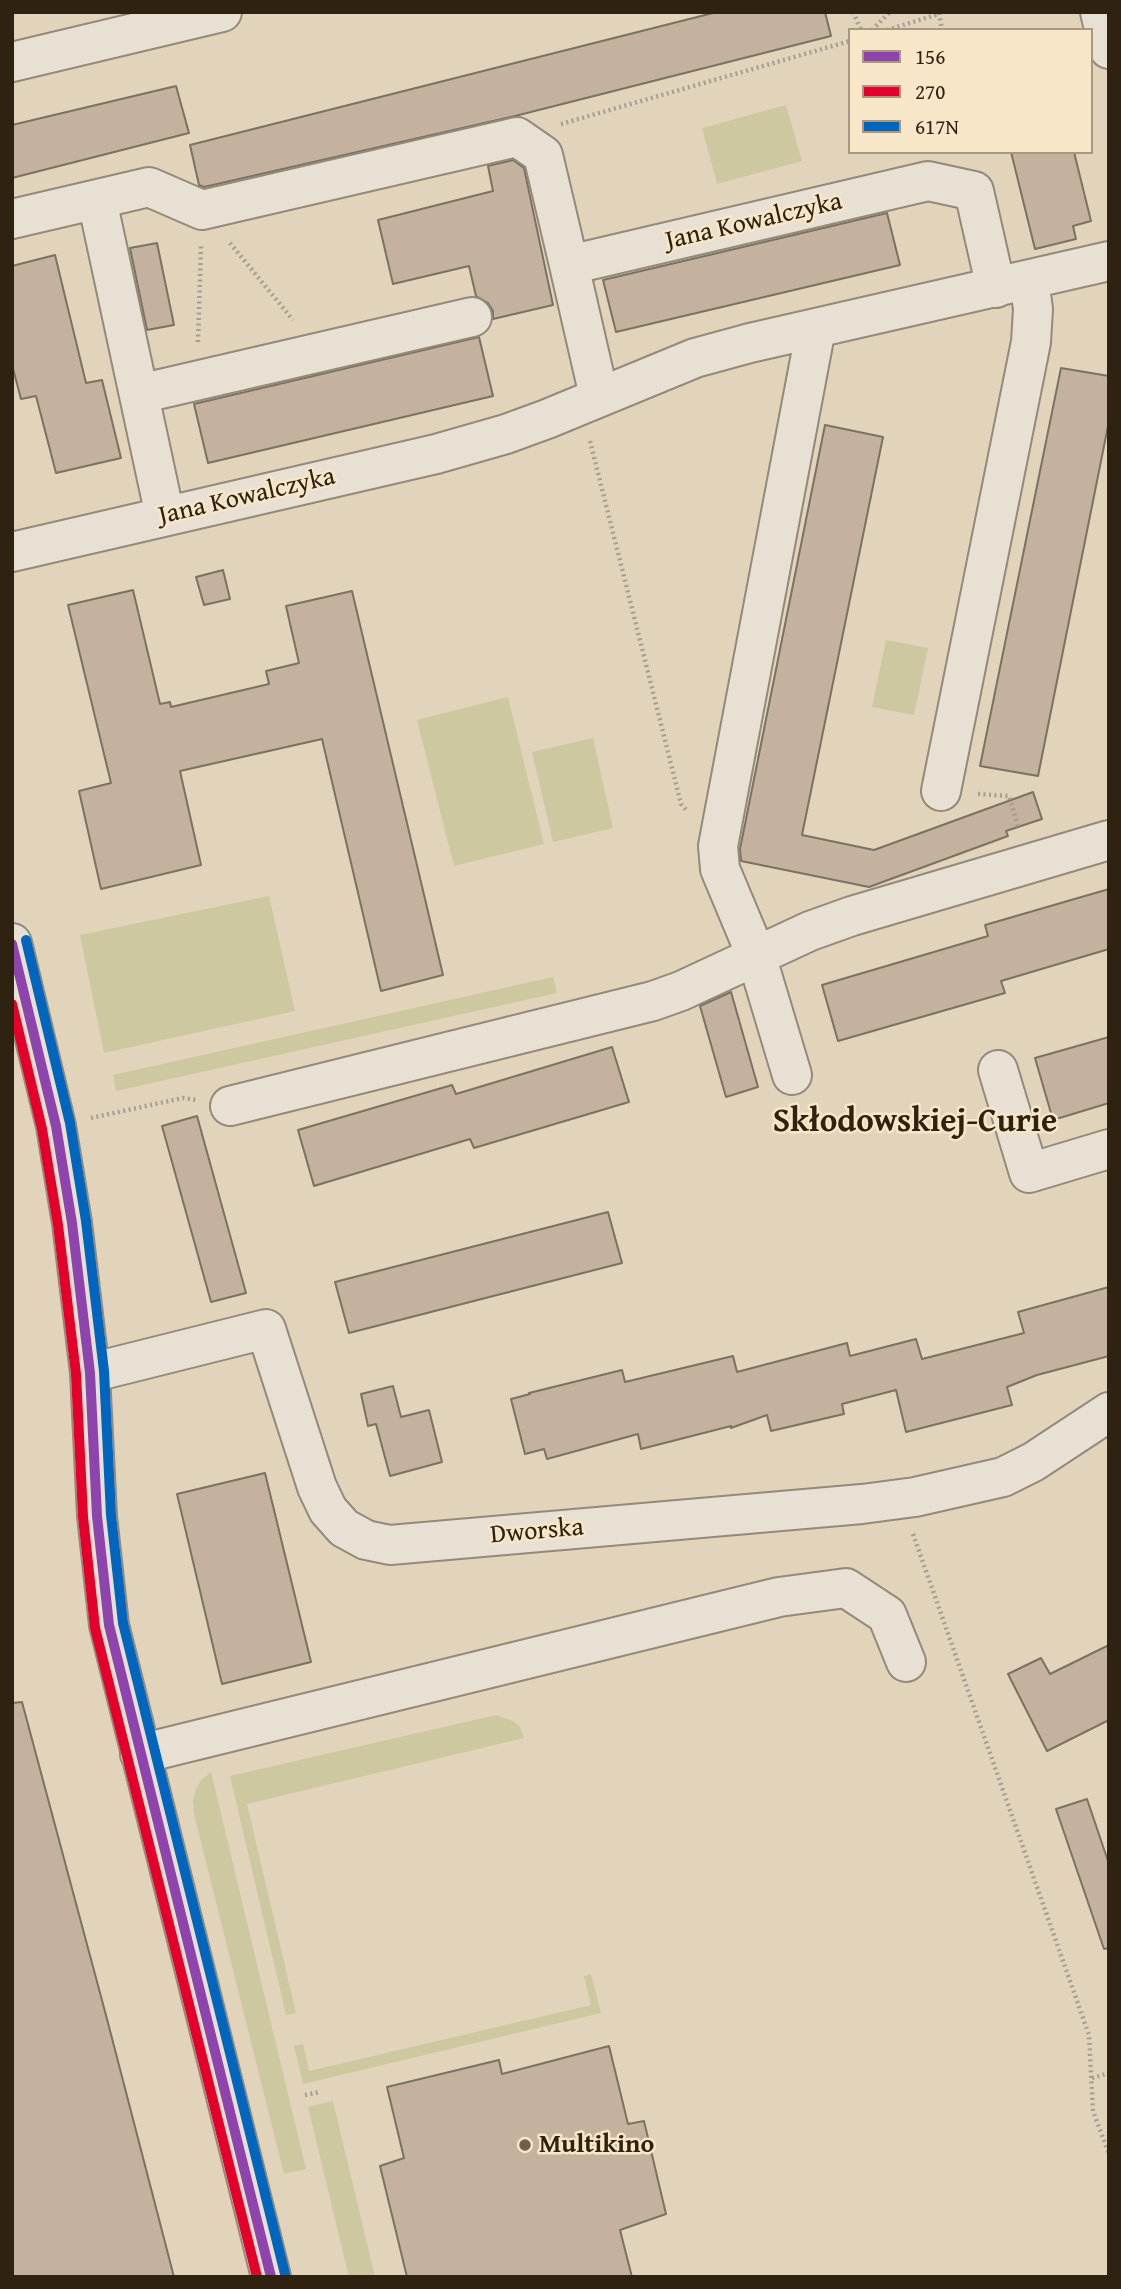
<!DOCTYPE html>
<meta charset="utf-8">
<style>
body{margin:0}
#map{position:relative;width:1121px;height:2289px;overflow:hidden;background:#e2d4bb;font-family:"Gentium Book Plus",serif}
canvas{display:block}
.frame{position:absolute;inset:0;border:14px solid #2f2211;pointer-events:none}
.legend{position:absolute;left:848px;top:28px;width:245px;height:126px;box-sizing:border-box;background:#f7e6c8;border:2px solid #a7987f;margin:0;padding:9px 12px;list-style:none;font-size:21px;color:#2f2211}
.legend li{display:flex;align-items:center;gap:14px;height:35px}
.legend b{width:35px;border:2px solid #a7987f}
</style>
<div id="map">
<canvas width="1121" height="2289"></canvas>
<div class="frame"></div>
<ul class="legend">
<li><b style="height:9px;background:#8e44ad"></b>156</li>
<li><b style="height:9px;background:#e4002b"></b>270</li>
<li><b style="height:9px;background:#0065bd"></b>617N</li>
</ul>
</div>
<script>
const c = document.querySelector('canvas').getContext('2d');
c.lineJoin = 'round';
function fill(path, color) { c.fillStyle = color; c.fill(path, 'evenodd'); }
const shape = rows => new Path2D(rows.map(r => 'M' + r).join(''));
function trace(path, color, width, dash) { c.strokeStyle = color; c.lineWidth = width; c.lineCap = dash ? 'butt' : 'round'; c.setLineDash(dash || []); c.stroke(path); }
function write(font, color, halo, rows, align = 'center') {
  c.font = font + ' "Gentium Book Plus",serif'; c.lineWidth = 5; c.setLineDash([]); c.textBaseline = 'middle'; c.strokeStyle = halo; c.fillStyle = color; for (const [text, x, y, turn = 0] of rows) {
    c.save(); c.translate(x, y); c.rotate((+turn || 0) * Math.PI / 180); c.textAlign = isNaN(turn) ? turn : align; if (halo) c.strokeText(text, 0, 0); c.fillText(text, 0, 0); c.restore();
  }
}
const green = shape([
 [786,105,802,161,717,184,702,128],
 [886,640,928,648,914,715,872,707],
 [508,697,544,844,454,866,417,720],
 [593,738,613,828,553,842,532,752],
 [269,896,295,1011,104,1053,80,935],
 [553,977,557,993,116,1091,113,1075],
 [496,1715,513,1721,520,1727,524,1738,247,1804,296,2013,286,2015,230,1776],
 [211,1772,306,2169,284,2174,194,1814,193,1801,196,1789,201,1780],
 [591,1974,601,2013,303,2084,294,2046,303,2044,309,2071,591,2005,584,1976],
 [333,2101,375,2277,349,2277,308,2107]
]);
const building = shape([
 [717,12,825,12,831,36,515,116,204,187,199,185,190,145,717,12],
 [176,86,189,133,12,178,12,125,176,86],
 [1011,152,1074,152,1091,221,1073,226,1076,239,1035,249,1011,152],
 [513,160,524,168,553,305,493,319,493,311,488,303,476,296,469,266,393,284,378,220,493,191,488,166,513,160],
 [887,213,900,265,616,332,603,280,887,213],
 [157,243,174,325,147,330,130,248,157,243],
 [55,255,86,383,102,380,121,458,56,473,36,396,21,399,12,365,12,266,55,255],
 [479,337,493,396,208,463,194,404,479,337],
 [1061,368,1109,376,1109,421,1038,776,980,766,1061,368],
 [825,425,883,437,802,835,874,850,1033,792,1042,819,1006,831,1008,836,869,887,741,861,740,849,825,425],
 [223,570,230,599,204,605,196,577,223,570],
 [133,590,160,704,170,702,171,707,269,684,266,671,299,663,286,606,352,591,443,975,381,991,322,739,180,771,201,865,101,889,79,791,111,783,68,605,133,590],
 [1109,889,1109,949,1001,981,1005,993,838,1041,822,985,988,936,985,925,1109,889],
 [731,992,758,1087,726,1097,700,1006,731,992],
 [1109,1037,1109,1103,1053,1120,1035,1058,1109,1037],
 [612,1047,629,1102,474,1148,470,1139,314,1186,298,1130,452,1085,456,1094,612,1047],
 [197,1116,246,1293,211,1302,162,1126,197,1116],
 [608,1212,622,1263,349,1333,335,1282,608,1212],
 [1109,1287,1109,1356,1037,1375,1007,1387,1012,1405,906,1432,896,1390,842,1404,844,1414,771,1431,767,1415,731,1428,731,1426,641,1449,638,1434,547,1459,544,1449,525,1454,511,1399,530,1394,529,1393,622,1370,625,1382,733,1356,737,1372,847,1343,850,1356,916,1339,922,1359,1024,1333,1018,1312,1109,1287],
 [393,1386,401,1417,429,1410,442,1462,390,1476,376,1424,368,1426,361,1394,393,1386],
 [265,1473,311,1662,222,1684,177,1494,265,1473],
 [1109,1645,1109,1720,1047,1751,1008,1674,1041,1658,1050,1674,1109,1645],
 [22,1702,107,2019,174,2277,12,2277,12,1703,22,1702],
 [1087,1799,1109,1864,1109,1948,1104,1949,1056,1809,1087,1799],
 [609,2046,628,2124,644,2121,666,2214,620,2230,632,2277,407,2277,380,2166,404,2158,387,2087,499,2060,502,2074,609,2046]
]);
const path = shape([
 [853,12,861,30],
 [939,13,942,30],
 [872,30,890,12],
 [887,30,939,14],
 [561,124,850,41],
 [230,243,293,320],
 [198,342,201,246],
 [590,441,681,804,687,811],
 [978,794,1009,796,1019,829],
 [91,1118,183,1098,196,1100],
 [913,1534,1089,2035,1093,2111,1109,2154],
 [1092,2078,1109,2073],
 [305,2095,319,2092]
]);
const minor = shape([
 [1100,12,1109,49],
 [12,62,222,12],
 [97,200,165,516],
 [12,219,149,187,202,210,517,137,543,155,569,265],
 [139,394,472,317],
 [599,396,569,265,928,181,974,191,996,288],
 [12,552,436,454,506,434,547,419,695,358,750,343,1109,261],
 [941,791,1031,342,1033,309,1029,280],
 [12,943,56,1126,72,1223,90,1373,97,1516,109,1625,271,2277],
 [998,1070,1029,1173,1109,1149],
 [792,1075,756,955,720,869,718,846,816,328],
 [230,1106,653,1001,681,991,810,931,852,916,1109,840],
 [90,1373,266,1329,317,1487,328,1510,344,1528,366,1540,390,1545,862,1504,915,1497,1003,1477,1033,1462,1109,1412],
 [140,1754,779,1597,846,1588,887,1615,906,1662]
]);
const bus1 = shape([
 [12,944,56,1126,72,1223,90,1373,97,1516,109,1625,271,2277]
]);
const bus2 = shape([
 [12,1004,42,1129,58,1225,76,1374,83,1517,95,1628,257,2277]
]);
const bus3 = shape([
 [26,940,70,1123,86,1221,104,1371,111,1515,123,1623,285,2274]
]);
const markers = [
 [525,2145,7,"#6e604c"]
];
const streetNames = [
 ["Jana Kowalczyka",754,222,-13],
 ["Jana Kowalczyka",247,497,-13],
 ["Dworska",537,1532,-5]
];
const poiNames = [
 ["Multikino",539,2145]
];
const districtNames = [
 ["Skłodowskiej-Curie",915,1123]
];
fill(green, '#cdc89f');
fill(building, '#c4b19e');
trace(building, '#7a7263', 2);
trace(minor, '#938a7a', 42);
trace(path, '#a59e93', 4.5, [2, 3.5]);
trace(minor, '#e7e0d3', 38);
trace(bus1, '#8e44ad', 10);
trace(bus2, '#e4002b', 10);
trace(bus3, '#0065bd', 10);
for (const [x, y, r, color] of markers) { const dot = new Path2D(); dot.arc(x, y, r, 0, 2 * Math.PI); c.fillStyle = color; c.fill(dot); trace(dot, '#f7e6c8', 2.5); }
write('26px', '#2f2211', '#f7e6c8', streetNames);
write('bold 26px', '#2f2211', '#f7e6c8', poiNames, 'left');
write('bold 33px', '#2f2211', '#f7e6c8', districtNames);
</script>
